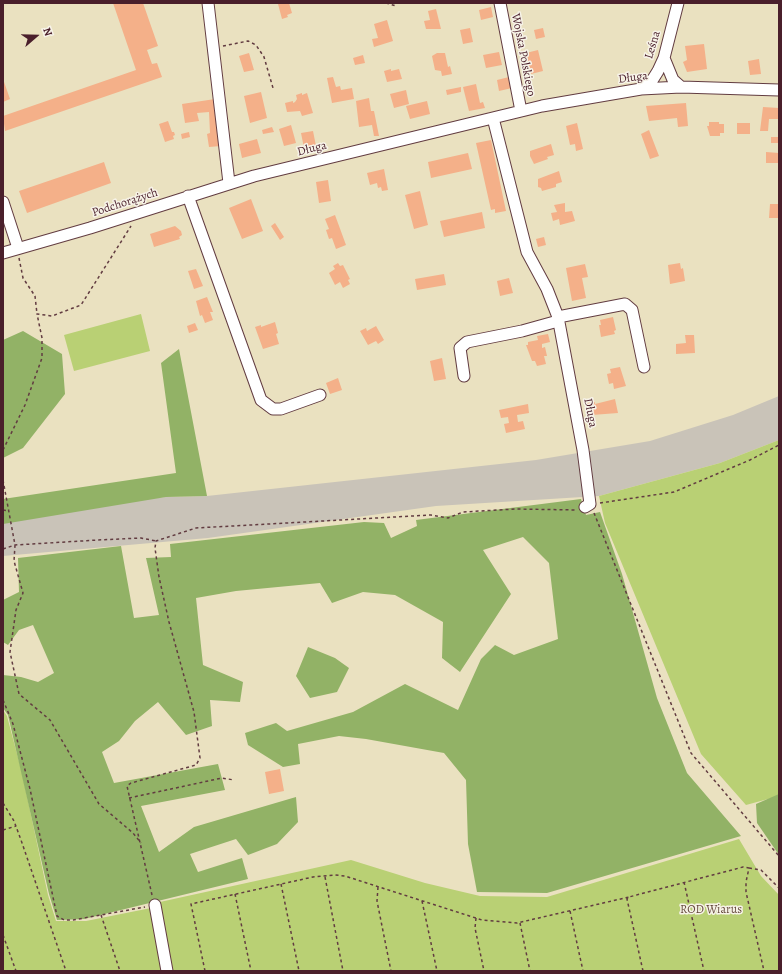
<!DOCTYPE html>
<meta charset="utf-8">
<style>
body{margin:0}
#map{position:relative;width:782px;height:974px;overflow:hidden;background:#eae1c0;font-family:Alegreya,serif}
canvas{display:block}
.frame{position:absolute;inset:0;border:4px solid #4a1f2b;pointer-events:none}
.north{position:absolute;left:16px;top:16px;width:40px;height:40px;-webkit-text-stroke:3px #f7f3e8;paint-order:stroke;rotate:70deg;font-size:11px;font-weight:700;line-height:16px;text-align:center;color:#4a1f2b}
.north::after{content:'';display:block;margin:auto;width:14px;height:18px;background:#4a1f2b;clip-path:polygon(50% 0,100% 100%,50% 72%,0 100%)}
</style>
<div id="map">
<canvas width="782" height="974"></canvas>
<div class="frame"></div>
<div class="north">N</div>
</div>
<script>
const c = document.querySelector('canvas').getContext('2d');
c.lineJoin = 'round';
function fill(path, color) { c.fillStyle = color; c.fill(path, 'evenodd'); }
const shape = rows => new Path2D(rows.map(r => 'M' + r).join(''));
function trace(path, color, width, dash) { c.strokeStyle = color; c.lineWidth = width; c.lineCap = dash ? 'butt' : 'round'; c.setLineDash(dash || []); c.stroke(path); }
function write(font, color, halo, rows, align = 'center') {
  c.font = font + ' Alegreya,serif'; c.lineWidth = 3; c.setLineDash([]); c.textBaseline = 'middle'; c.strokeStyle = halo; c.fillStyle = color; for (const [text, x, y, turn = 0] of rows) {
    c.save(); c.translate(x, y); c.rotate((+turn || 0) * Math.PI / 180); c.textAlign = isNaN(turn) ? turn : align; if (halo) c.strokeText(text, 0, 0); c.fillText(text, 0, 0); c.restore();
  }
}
const industrial = shape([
 [779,396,779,440,720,463,599,496,436,506,208,538,3,556,3,511,166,497,207,496,536,460,650,441,733,415]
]);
const green = shape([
 [141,314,150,351,74,371,64,335],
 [779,440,779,796,746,805,701,754,605,523,599,496,720,463],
 [3,710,7,716,22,773,48,895,56,921,86,921,151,908,164,971,3,971],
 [739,839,761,876,779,895,779,971,168,971,155,906,160,902,351,860,425,883,480,896,547,897]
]);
const forest = shape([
 [23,331,62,354,65,394,23,448,3,458,3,340],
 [179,349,207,496,166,497,3,524,3,499,176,473,161,363],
 [581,499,586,515,600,512,622,574,657,698,687,773,741,836,547,893,477,892,468,844,466,780,444,753,366,739,339,736,298,744,300,764,283,767,248,745,245,733,276,723,287,731,353,712,405,684,458,710,481,659,495,645,514,655,558,639,549,563,523,537,483,550,511,594,460,672,442,658,443,622,395,595,363,592,332,603,320,583,236,591,196,598,203,665,243,682,240,702,210,700,212,726,186,735,158,702,135,721,119,741,102,752,114,783,218,764,225,790,141,806,159,852,194,827,296,797,298,822,277,844,248,855,236,839,190,854,198,872,242,858,248,879,84,919,57,920,49,894,8,715,3,708,3,675,21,677,38,682,54,673,33,625,19,630,8,645,3,642,3,600,19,592,18,558,121,546,134,618,159,615,146,558,171,557,170,544,364,522,384,523,391,538,417,526,416,520],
 [308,647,335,658,349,668,337,692,310,698,296,676],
 [779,794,779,855,757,823,756,804]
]);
const building = shape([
 [113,3,143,3,158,46,147,50,152,64,157,63,162,77,5,131,3,116,136,70],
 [280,3,289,3,292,13,287,15,288,17,282,19,278,4],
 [491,7,493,17,481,20,479,10],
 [436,9,441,29,426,29,424,21,430,20,428,11],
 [387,20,393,41,374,47,372,39,378,38,374,24],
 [470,28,473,42,463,44,460,30],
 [543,28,545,37,536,39,534,30],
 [704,44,707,69,687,72,683,62,687,60,685,46],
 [538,50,543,71,531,74,526,53],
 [499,52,502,65,486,68,483,55],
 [249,53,254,70,244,72,239,56],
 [437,53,445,53,448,67,450,66,452,74,442,76,441,71,435,70,432,56],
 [363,55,365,63,355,65,353,58],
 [759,59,761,74,750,75,748,61],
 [391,69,391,71,399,69,402,79,387,82,384,71],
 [333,77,336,87,340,86,341,90,352,88,354,99,332,103,327,78],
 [509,77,512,88,499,91,497,80],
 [3,79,10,99,3,102],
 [476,84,480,103,483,102,485,108,469,111,463,87],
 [461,87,461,92,447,95,446,90],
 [406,90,409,104,394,108,390,94],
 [261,92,267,118,250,123,244,96],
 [302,93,302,95,307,93,313,113,302,116,300,111,287,112,285,103,293,101,293,103,295,102,297,99,296,95],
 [369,98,371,111,374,111,379,136,374,136,372,125,359,127,356,101],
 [215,99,221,146,209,147,207,134,210,133,209,112,197,113,199,121,185,123,182,104],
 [427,101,430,114,410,119,406,106],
 [686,103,688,126,678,127,677,118,649,121,646,106],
 [763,107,779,108,779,119,769,119,768,131,760,131],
 [168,121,172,132,174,132,175,135,173,136,174,139,165,142,159,124],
 [709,122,719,122,719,124,724,124,724,133,720,133,720,136,710,136,707,126,709,126],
 [577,123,583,149,576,151,575,144,570,145,566,126],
 [737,123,750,123,750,134,737,134],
 [291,125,296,143,284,146,279,129],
 [272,127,274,132,263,134,262,130],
 [649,130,659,156,650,159,641,134],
 [313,131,316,146,304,148,301,133],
 [189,132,190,137,182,139,181,134],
 [771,137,779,137,779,143,771,143],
 [257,139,261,153,242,158,239,144],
 [491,140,506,211,495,213,495,209,491,210,476,143],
 [551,144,554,155,547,157,548,159,534,164,530,156,530,151],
 [766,152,779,153,779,163,766,163],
 [468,153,472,169,431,178,428,162],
 [104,162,111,183,27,213,19,191],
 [384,169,388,190,382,191,381,187,378,188,377,183,370,185,367,173],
 [559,171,562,182,556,184,556,187,542,191,541,188,538,187,538,179],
 [328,180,331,201,319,203,316,182],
 [420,191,428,225,414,229,405,195],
 [251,199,263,231,242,239,229,208],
 [565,203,565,212,572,211,575,221,560,225,559,219,553,221,551,213,557,212,554,205],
 [770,204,779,204,779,218,769,218],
 [482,212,485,228,444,237,440,221],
 [335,215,346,245,336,249,332,238,329,239,326,230,329,229,325,219],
 [275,223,284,237,280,240,271,226],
 [175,226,181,231,182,235,179,237,180,239,154,247,150,234],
 [544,237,546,245,538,247,536,239],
 [338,263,340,266,343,265,350,279,348,280,350,284,343,288,340,282,335,285,329,273,335,269,333,266],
 [680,263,681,269,683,268,685,281,670,284,668,265],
 [585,264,588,277,582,278,586,298,572,301,566,268],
 [196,269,203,286,194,289,188,271],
 [444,274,446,285,417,290,415,279],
 [509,278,513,293,500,296,497,281],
 [207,297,213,312,210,312,213,320,205,323,202,315,200,316,196,301],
 [613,317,616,330,614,331,615,334,601,337,599,325,601,325,600,320],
 [275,322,278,333,276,334,279,344,263,349,255,327,261,325,261,327],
 [195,323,198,330,189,333,187,326],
 [376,326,384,340,378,344,376,341,368,345,360,331,366,328,367,331],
 [548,334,550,342,542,344,542,348,545,347,547,356,544,356,546,364,537,366,535,361,532,361,526,345,528,345,528,342,538,340,537,336],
 [685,335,694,335,695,353,676,354,676,344,686,343],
 [442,358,446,379,434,381,430,361],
 [620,367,626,386,614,389,613,383,609,384,607,374,611,373,610,369],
 [338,378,342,390,330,394,326,383],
 [615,399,618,413,592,415,593,417,588,418,586,403,595,402,595,404],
 [528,404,529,413,517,415,518,422,523,421,525,429,506,433,504,424,509,423,508,417,501,418,499,410],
 [280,769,284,791,269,794,265,772]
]);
const path = shape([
 [386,3,396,6],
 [223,46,248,41,256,45,264,57,273,88],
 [19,258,23,278,35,296,37,314],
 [3,450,25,405,42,358,42,338,37,314,52,316,81,305,131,226],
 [3,480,15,545,14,561,23,593,16,610,10,652,19,694,50,720,99,804,133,833,141,843],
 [600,503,674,492,750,460,779,445],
 [3,510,8,511],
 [594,513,691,753,779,856],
 [3,549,15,545,98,540,141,538,156,541],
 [3,700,13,724,30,789,57,916,64,920,73,920,145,907],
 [129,798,222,778,234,780],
 [3,803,14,821,21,840,66,971],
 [3,830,16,826],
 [749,868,761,870,779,888],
 [325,877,343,971],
 [684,882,704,971],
 [281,884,299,971],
 [378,887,377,901,391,971],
 [235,894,251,971],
 [152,895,127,786,131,783,196,765,200,758,194,712,169,622,159,577,155,548,156,541,196,528,431,515,448,518,463,512,516,509,576,510],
 [422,901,437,971],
 [570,911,583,971],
 [101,915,120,971],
 [476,918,475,928,484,971],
 [520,923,530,971],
 [3,935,16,971],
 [205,971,191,904,313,877,335,875,345,876,482,920,517,923,629,897],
 [643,971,627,899,629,897,743,867,749,868,746,882,746,892,764,971]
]);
const minor = shape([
 [208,3,229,183],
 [500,3,521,111],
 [664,58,673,80,681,87],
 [641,89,653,79,658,71,664,58,678,3],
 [493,118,527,252,547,289,558,317,583,450,590,504,585,507],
 [188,196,261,400,273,409,281,409,320,395],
 [3,202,18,248],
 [3,253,90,228,254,176,542,106,641,89,681,87,779,90],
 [558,317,625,304,632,310,644,367],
 [464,376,460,348,467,342,522,331,558,321],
 [155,905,167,971]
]);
const streetNames = [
 ["Leśna",653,45,-73],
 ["Wojska Polskiego",523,55,79],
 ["Długa",633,78,-7],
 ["Długa",312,149,-14],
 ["Podchorążych",125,203,-18],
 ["Długa",590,413,79]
];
const parkNames = [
 ["ROD Wiarus",711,910]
];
fill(industrial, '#c9c3b8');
fill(green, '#b9d074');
fill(forest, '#92b266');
fill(building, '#f4b089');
trace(minor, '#623c41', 13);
trace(path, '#623c41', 1.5, [3, 3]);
trace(minor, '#fff', 11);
write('12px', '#4a1f2b', '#f7f3e8', streetNames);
write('12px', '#664b3d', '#f7f3e8', parkNames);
</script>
